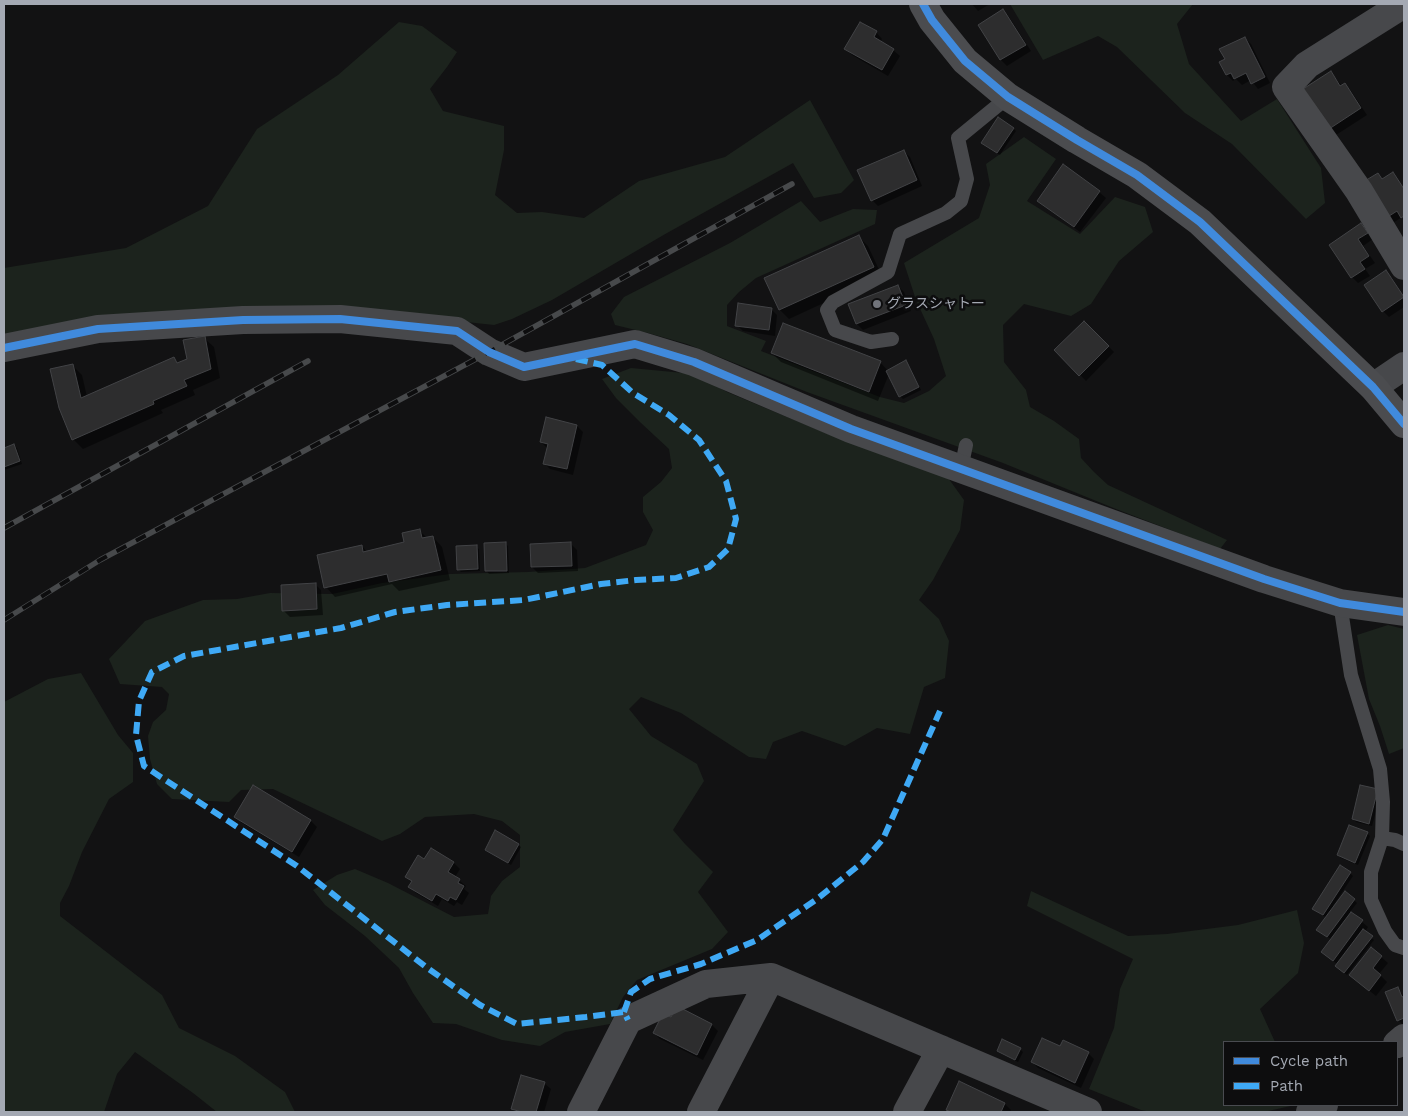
<!DOCTYPE html>
<meta charset="utf-8">
<style>
body{margin:0}
#map{position:relative;width:1408px;height:1116px;overflow:hidden;background:#121213;font-family:"Work Sans",sans-serif}
canvas{display:block}
.frame{position:absolute;inset:0;border:5px solid #a4a9b3;pointer-events:none}
.legend{position:absolute;left:1223px;top:1041px;width:175px;height:65px;box-sizing:border-box;background:#0d0d0e;border:1px solid #494b50;margin:0;padding:6px 9px;list-style:none;font-size:15px;color:#a4a9b3}
.legend li{display:flex;align-items:center;gap:10px;height:25px}
.legend b{width:25px;border:1px solid #494b50}
</style>
<div id="map">
<canvas width="1408" height="1116"></canvas>
<div class="frame"></div>
<ul class="legend">
<li><b style="height:6px;background:#408adc"></b>Cycle path</li>
<li><b style="height:6px;background:#3fa9f5"></b>Path</li>
</ul>
</div>
<script>
const c = document.querySelector('canvas').getContext('2d');
c.lineJoin = 'round';
function fill(path, color) { c.fillStyle = color; c.fill(path, 'evenodd'); }
const shape = rows => new Path2D(rows.map(r => 'M' + r).join(''));
function trace(path, color, width, dash) { c.strokeStyle = color; c.lineWidth = width; c.lineCap = dash ? 'butt' : 'round'; c.setLineDash(dash || []); c.stroke(path); }
function write(font, color, halo, rows, align = 'center') {
  c.font = font + ' "Work Sans","Noto Sans JP",sans-serif'; c.lineWidth = 5; c.setLineDash([]); c.textBaseline = 'middle'; c.strokeStyle = halo; c.fillStyle = color; for (const [text, x, y, turn = 0] of rows) {
    c.save(); c.translate(x, y); c.rotate((+turn || 0) * Math.PI / 180); c.textAlign = isNaN(turn) ? turn : align; if (halo) c.strokeText(text, 0, 0); c.fillText(text, 0, 0); c.restore();
  }
}
const green = shape([
 [1010,4,1193,4,1177,24,1189,64,1241,121,1277,99,1321,168,1325,203,1306,219,1232,144,1185,113,1117,47,1098,36,1043,60],
 [399,22,422,26,457,52,447,67,430,89,443,111,504,126,504,150,495,195,517,213,542,212,584,218,639,181,725,157,810,100,854,180,841,193,814,198,793,163,667,233,552,300,512,319,494,325,457,321,4,340,4,268,126,248,208,206,257,129,338,75],
 [1024,137,1056,159,1027,201,1080,234,1115,197,1145,207,1153,232,1119,261,1091,304,1071,316,1024,304,1003,325,1004,362,1026,390,1030,407,1054,421,1079,439,1081,458,1094,472,1108,485,1227,540,1220,549,1116,509,1003,463,807,392,687,344,648,333,615,325,611,314,624,297,730,243,801,201,820,222,853,209,877,210,875,224,756,278,739,292,727,305,727,326,766,341,761,351,880,397,904,403,929,391,946,376,934,339,916,300,904,263,979,218,990,185,986,164],
 [631,368,694,374,727,392,828,434,946,475,964,500,960,530,933,580,919,600,939,619,949,641,945,678,924,687,910,734,877,728,845,746,802,731,773,742,766,759,749,757,681,713,641,697,629,709,651,736,697,764,704,781,673,830,685,844,713,872,698,892,728,932,712,949,637,980,623,997,610,1024,565,1032,540,1046,502,1040,456,1024,433,1023,413,993,399,968,365,936,325,905,313,890,337,875,355,869,388,883,454,917,488,914,491,896,502,881,520,867,520,835,502,821,474,814,425,817,400,834,382,841,273,789,241,790,229,802,172,799,157,784,150,759,148,736,153,722,166,710,169,694,162,687,120,684,109,659,145,621,203,600,237,599,270,593,332,594,382,583,450,574,528,572,585,568,646,545,653,530,643,512,643,497,661,482,672,468,669,449,641,423,616,398,602,379],
 [1388,625,1404,629,1404,748,1389,754,1380,726,1369,699,1357,635],
 [81,673,118,735,133,753,133,782,109,799,82,852,69,886,60,903,60,916,162,995,179,1028,235,1056,285,1092,295,1112,217,1112,193,1093,135,1052,117,1074,104,1112,4,1112,4,702,48,679],
 [1031,891,1128,936,1167,934,1238,925,1297,910,1304,943,1298,973,1260,1009,1275,1042,1224,1042,1224,1105,1295,1105,1264,1112,1151,1112,1141,1110,1089,1089,1114,1028,1120,989,1133,959,1027,906]
]);
const shadow = shape([
 [972,4,990,4,978,11],
 [1003,11,1009,17,1031,51,1007,66,1001,60,980,25],
 [861,24,876,32,882,39,880,42,893,50,900,56,888,76,852,55,846,49],
 [1245,38,1251,44,1270,83,1258,89,1251,80,1242,85,1236,79,1233,81,1227,75,1221,62,1226,60],
 [1331,73,1342,86,1345,84,1351,91,1367,115,1336,135,1330,128],
 [1013,128,1016,131,1000,155,985,146],
 [903,151,910,157,922,186,878,206,872,200],
 [1377,174,1383,180,1393,174,1404,188,1404,219,1402,217,1393,223,1387,217],
 [1099,192,1106,198,1080,232,1045,207,1039,201],
 [1361,224,1373,239,1363,246,1375,263,1365,269,1370,276,1358,283,1352,277,1330,245],
 [859,237,868,246,882,276,789,319,780,310],
 [1386,272,1392,278,1404,296,1404,307,1389,317,1383,311],
 [898,286,904,292,911,311,863,330,857,324,850,304],
 [771,309,777,315,775,336,743,331,737,325],
 [1084,322,1114,352,1086,381,1056,350],
 [204,338,214,347,220,378,193,390,195,395,161,410,163,413,83,449,73,439,73,366,82,375,87,397,174,359,179,364,188,360],
 [772,353,880,362,888,371,906,362,908,365,921,390,903,399,900,396,889,374,878,401,781,362],
 [577,426,583,432,573,475,550,469,544,463,548,449,541,442],
 [14,445,17,448,22,464,4,470,4,449],
 [419,530,427,538,433,537,442,547,450,580,399,591,392,584,335,597,326,587,362,546,367,552,406,543],
 [505,543,508,546,509,573,489,574,487,571],
 [571,544,577,550,578,571,538,573,532,567],
 [476,547,479,549,480,571,461,572,458,569],
 [315,584,321,590,323,615,290,617,283,610],
 [1361,786,1381,793,1372,826,1356,822,1353,819],
 [254,787,311,821,317,827,299,857,242,823,236,816],
 [1367,833,1370,836,1358,865,1341,858,1338,855],
 [518,845,521,847,511,865,486,850],
 [431,850,454,863,460,869,455,877,466,886,464,889,469,893,462,905,457,902,454,906,442,899,438,906,416,893,410,887,413,882,407,876,425,860],
 [1350,873,1353,876,1333,906,1335,907,1345,893,1354,900,1357,903,1350,912,1368,927,1365,932,1374,940,1347,975,1339,968,1337,964,1323,952,1332,940,1321,932,1327,918,1316,911],
 [1372,949,1388,963,1379,974,1387,982,1376,996,1357,981],
 [1398,989,1404,996,1404,1026,1398,1020],
 [677,1008,712,1025,718,1031,703,1060,660,1039,654,1033,671,1019],
 [1060,1048,1088,1053,1094,1059,1081,1088,1038,1068,1032,1062],
 [1020,1049,1023,1052,1018,1062,1001,1053,998,1051],
 [544,1083,551,1089,544,1112,516,1112,512,1109],
 [959,1083,1005,1104,1011,1110,1010,1112,950,1112,947,1109]
]);
const building = shape([
 [1003,9,1026,45,1000,60,978,25,1003,9],
 [860,22,877,31,874,37,894,49,882,70,844,49,860,22],
 [1245,37,1265,77,1251,84,1246,73,1234,79,1231,73,1226,75,1219,62,1225,59,1219,49,1245,37],
 [1331,71,1340,86,1345,83,1361,108,1329,129,1303,89,1331,71],
 [998,117,1014,128,997,153,981,143,998,117],
 [904,150,917,180,871,201,857,170,904,150],
 [1063,164,1100,191,1074,227,1037,201,1063,164],
 [1393,172,1404,189,1404,216,1401,218,1397,211,1386,218,1363,182,1378,173,1382,179,1393,172],
 [1361,223,1368,233,1358,239,1369,256,1360,262,1365,269,1351,278,1329,245,1361,223],
 [859,235,874,267,779,310,764,278,859,235],
 [1386,270,1404,297,1382,312,1364,285,1386,270],
 [898,285,906,305,856,324,848,304,898,285],
 [738,303,772,308,769,330,735,326,738,303],
 [1084,321,1109,346,1079,376,1054,350,1084,321],
 [783,323,881,361,869,392,771,353,783,323],
 [205,336,211,369,184,380,187,386,153,401,154,404,72,440,59,408,50,369,73,364,81,398,174,357,177,363,187,359,183,340,205,336],
 [906,360,919,387,899,397,886,371,906,360],
 [546,417,577,425,567,469,543,464,548,444,540,442,546,417],
 [14,444,20,461,4,467,4,448,14,444],
 [420,529,422,538,433,536,441,570,389,582,387,574,324,588,317,555,362,545,363,552,404,542,402,533,420,529],
 [506,542,507,571,485,571,484,543,506,542],
 [571,542,572,566,531,567,530,544,571,542],
 [477,545,478,569,457,570,456,546,477,545],
 [316,583,317,609,282,611,281,585,316,583],
 [253,785,311,820,292,852,234,817,253,785],
 [1360,785,1378,789,1369,824,1352,819,1360,785],
 [1349,825,1368,832,1355,863,1337,855,1349,825],
 [495,830,519,844,508,863,485,850,495,830],
 [431,848,454,862,448,872,460,879,458,883,464,886,456,900,450,897,448,901,436,894,432,901,408,887,412,881,405,877,418,855,424,859,431,848],
 [1340,865,1351,872,1323,915,1312,909,1340,865],
 [1345,891,1355,899,1327,937,1316,930,1345,891],
 [1351,912,1363,920,1333,961,1321,952,1351,912],
 [1363,929,1373,936,1344,973,1335,966,1363,929],
 [1371,947,1382,956,1373,968,1381,975,1369,991,1349,975,1371,947],
 [1398,987,1402,997,1404,996,1404,1018,1397,1021,1385,992,1398,987],
 [677,1006,712,1024,697,1055,653,1033,663,1013,671,1017,677,1006],
 [1042,1038,1060,1046,1063,1040,1089,1052,1075,1083,1031,1062,1042,1038],
 [1002,1039,1021,1048,1015,1060,997,1051,1002,1039],
 [521,1075,545,1082,536,1112,522,1112,511,1109,521,1075],
 [959,1081,1005,1103,1001,1112,951,1112,946,1110,959,1081]
]);
const lane = shape([
 [892,339,871,342,835,330,827,310,833,302,888,272,900,234,946,213,961,201,967,179,958,138,1008,97],
 [961,469,966,445],
 [1340,603,1351,675,1380,769,1383,802,1382,838,1371,872,1371,900,1385,931,1395,945,1404,948],
 [1382,838,1395,840,1404,844]
]);
const street = shape([
 [1404,4,1307,65,1286,87,1359,191,1404,266],
 [4,348,98,329,243,320,340,319,457,331,489,352,524,367,635,344,694,362,851,429,1264,579,1340,603,1404,612],
 [1373,387,1404,366],
 [1397,1044,1404,1038],
 [581,1112,628,1020,706,984,771,977,1088,1112],
 [701,1112,771,977],
 [907,1112,941,1049],
 [1310,1112,1324,1105]
]);
const secondary = shape([
 [923,4,932,20,965,61,1008,97,1077,140,1137,175,1200,222,1373,387,1404,424]
]);
const rail = shape([
 [4,528,308,361],
 [4,620,100,560,489,352,792,184]
]);
const quiet = shape([
 [576,359,602,365,633,393,669,415,699,440,726,481,736,519,728,549,709,567,676,578,636,580,601,584,524,600,447,605,395,612,341,628,184,656,152,672,139,701,136,735,144,766,297,866,426,967,480,1005,517,1024,586,1017,624,1012,628,1020],
 [624,1012,631,992,650,979,701,964,757,940,817,899,863,862,883,839,940,711]
]);
const cycleway = shape([
 [923,4,932,20,965,61,1008,97,1077,140,1137,175,1200,222,1373,387,1404,424],
 [4,348,98,329,243,320,340,319,457,331,489,352,524,367,635,344,694,362,851,429,1264,579,1340,603,1404,612]
]);
const markers = [
 [877,304,5,"#71747b"]
];
const poiNames = [
 ["グラスシャトー",887,304]
];
fill(green, '#1c231d');
fill(shadow, '#0007');
fill(building, '#2d2d2e');
trace(building, '#424346', 1);
trace(lane, '#47484b', 14);
trace(street, '#47484b', 28);
trace(secondary, '#4b4c4f', 28);
trace(rail, '#47494b', 5.5);
trace(rail, '#0d0d0e', 4, [11]);
trace(quiet, '#3fa9f5', 6, [12, 6]);
trace(cycleway, '#408adc', 8);
for (const [x, y, r, color] of markers) { const dot = new Path2D(); dot.arc(x, y, r, 0, 2 * Math.PI); c.fillStyle = color; c.fill(dot); trace(dot, '#0d0d0e', 2); }
write('14px', '#a4a9b3', '#0d0d0e', poiNames, 'left');
</script>
